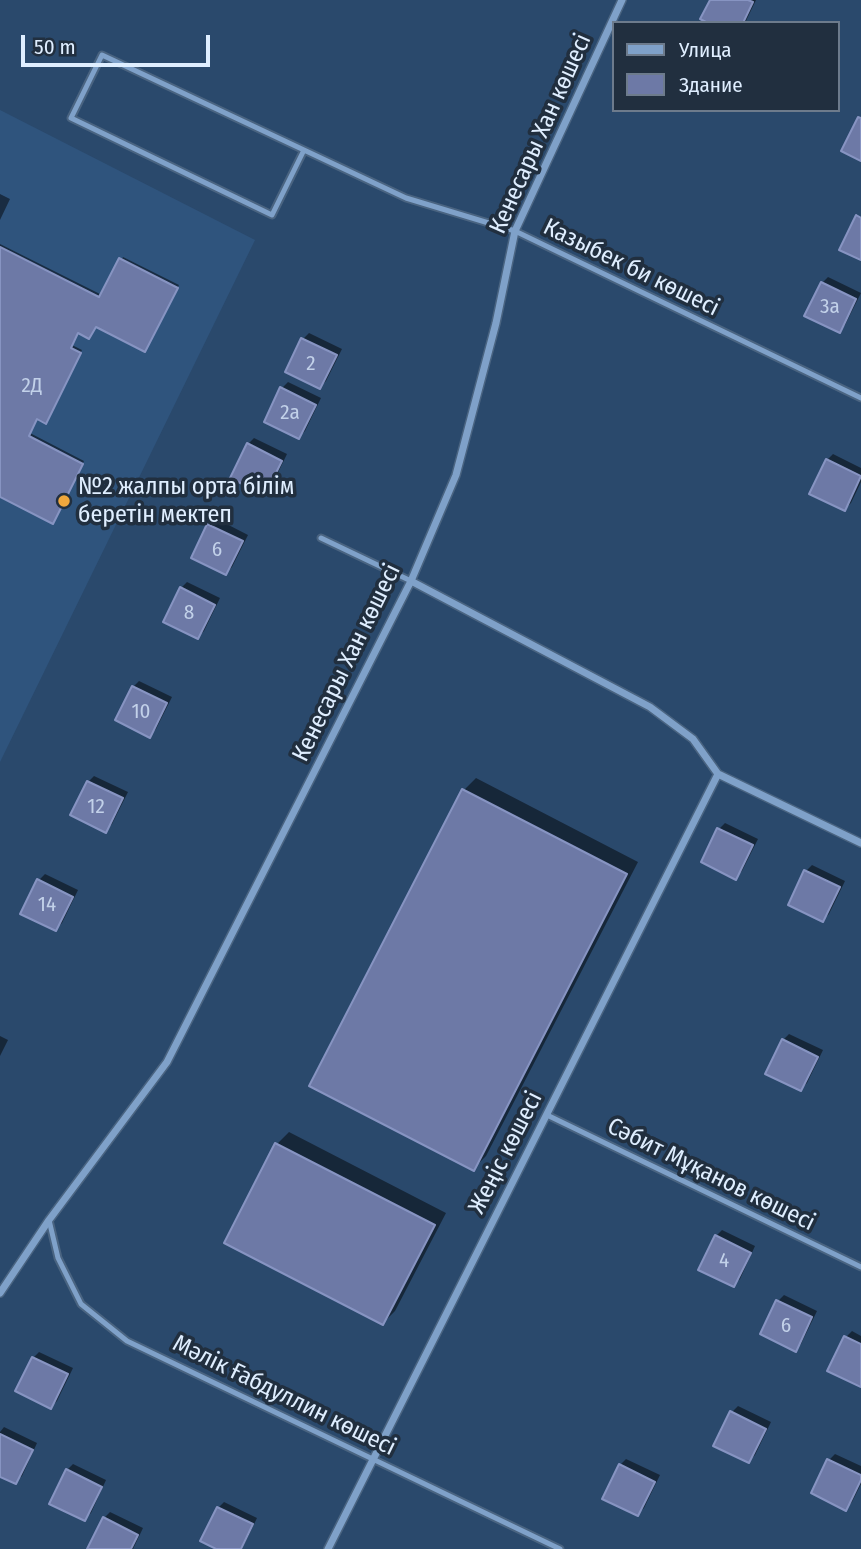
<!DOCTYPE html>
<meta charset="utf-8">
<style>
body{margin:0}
#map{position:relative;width:861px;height:1549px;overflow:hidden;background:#2a496c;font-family:"Fira Sans Condensed",sans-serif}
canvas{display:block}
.legend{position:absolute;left:612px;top:21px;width:228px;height:91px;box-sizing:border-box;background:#212f3f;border:2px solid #6d7b8c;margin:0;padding:9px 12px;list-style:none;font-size:21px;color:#dfeeff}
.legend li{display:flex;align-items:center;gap:14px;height:35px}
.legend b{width:35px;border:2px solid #6d7b8c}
.scale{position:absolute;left:21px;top:35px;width:189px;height:32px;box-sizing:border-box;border:4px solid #dfeeff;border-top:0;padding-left:9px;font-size:21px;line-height:24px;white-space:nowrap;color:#dfeeff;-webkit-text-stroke:5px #212f3f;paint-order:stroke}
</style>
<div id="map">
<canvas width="861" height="1549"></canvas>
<ul class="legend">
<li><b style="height:9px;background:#7fa1c9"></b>Улица</li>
<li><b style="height:19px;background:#6d79a6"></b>Здание</li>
</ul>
<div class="scale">50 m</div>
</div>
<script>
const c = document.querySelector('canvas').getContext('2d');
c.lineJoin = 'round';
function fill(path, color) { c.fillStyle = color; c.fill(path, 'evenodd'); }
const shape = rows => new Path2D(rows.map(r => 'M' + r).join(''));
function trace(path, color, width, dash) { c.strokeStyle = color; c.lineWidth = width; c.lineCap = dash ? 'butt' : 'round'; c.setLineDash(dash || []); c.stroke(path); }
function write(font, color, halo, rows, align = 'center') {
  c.font = font + ' "Fira Sans Condensed",sans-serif'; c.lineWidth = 7; c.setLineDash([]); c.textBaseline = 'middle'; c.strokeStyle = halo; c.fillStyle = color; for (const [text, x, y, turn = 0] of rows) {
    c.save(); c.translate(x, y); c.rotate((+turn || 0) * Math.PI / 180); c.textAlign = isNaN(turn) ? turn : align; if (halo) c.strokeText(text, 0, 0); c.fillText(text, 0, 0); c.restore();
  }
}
const built = shape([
 [0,110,255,240,0,762]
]);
const shadow = shape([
 [712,0,756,0,745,23,712,23],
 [0,194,10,199,0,220],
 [0,244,102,295,123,257,179,285,147,347,96,325,79,332,72,345,82,350,48,419,38,417,30,433,84,461,55,519,0,495],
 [828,277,861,293,845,325,839,331,822,283],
 [309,333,342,349,326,381,320,387,303,339],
 [288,382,321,398,305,431,299,437,282,388],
 [254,438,287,454,271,487,265,493,248,444],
 [833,454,861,468,861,482,851,503,845,509,827,460],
 [215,518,248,535,232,567,226,573,193,557,209,525],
 [187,582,220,598,204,631,198,637,181,588],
 [139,681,172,697,156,729,150,736,133,687],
 [94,776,128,792,112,824,106,831,88,782],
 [476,778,638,862,486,1156,474,1168,464,790],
 [725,823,758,839,742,871,736,877,703,861,719,829],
 [812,865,845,881,829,914,823,920,806,871],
 [45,874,78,890,62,923,56,929,39,880],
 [789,1034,823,1050,807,1083,801,1089,783,1040],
 [0,1036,8,1040,0,1056],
 [289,1132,446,1213,395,1311,383,1323,277,1144],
 [722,1230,755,1246,740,1279,733,1285,716,1236],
 [784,1295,817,1311,801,1344,795,1350,762,1334,778,1301],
 [852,1331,861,1336,861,1385,846,1337],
 [39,1352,73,1368,57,1401,51,1407,33,1358],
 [738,1406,771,1422,755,1455,749,1461,732,1412],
 [4,1427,37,1443,22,1476,15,1482,0,1475,0,1432],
 [835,1454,861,1466,861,1484,852,1502,846,1508,813,1492,829,1460],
 [626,1459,660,1475,644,1508,638,1514,620,1465],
 [73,1464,106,1480,91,1513,84,1519,67,1470],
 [224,1502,257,1518,242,1549,220,1549,218,1508],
 [110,1512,143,1528,133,1549,89,1549,104,1518]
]);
const building = shape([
 [710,0,748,0,753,2,743,23,708,23,700,19,710,0],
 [858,117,861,118,861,161,841,151,858,117],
 [856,215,861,218,861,260,839,250,856,215],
 [0,247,99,297,119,258,178,288,145,352,96,327,89,339,78,333,71,348,81,353,46,424,37,419,29,436,83,464,53,524,0,497,0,247],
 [821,282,856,299,840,333,804,316,821,282],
 [301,338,337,355,320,389,285,372,301,338],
 [280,387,316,405,299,439,264,422,280,387],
 [247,443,282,461,265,495,230,478,247,443],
 [826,459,861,476,845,511,809,494,826,459],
 [207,524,243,541,226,575,191,558,207,524],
 [180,587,215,605,198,639,163,622,180,587],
 [132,686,167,703,150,738,115,720,132,686],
 [87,781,123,798,106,833,70,815,87,781],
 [462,789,627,874,474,1171,309,1086,462,789],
 [717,828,753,845,736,880,701,862,717,828],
 [804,870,840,887,823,922,788,905,804,870],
 [37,879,73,897,56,931,20,914,37,879],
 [782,1039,818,1057,801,1091,765,1074,782,1039],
 [275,1143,435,1225,383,1325,224,1243,275,1143],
 [715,1235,751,1253,734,1287,698,1270,715,1235],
 [776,1300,812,1317,796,1352,760,1334,776,1300],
 [844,1336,861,1344,861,1387,827,1371,844,1336],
 [32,1357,68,1374,51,1409,15,1391,32,1357],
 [730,1411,766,1429,749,1463,713,1446,730,1411],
 [0,1434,33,1450,16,1484,0,1477,0,1434],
 [827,1459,861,1475,861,1480,846,1511,811,1493,827,1459],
 [619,1464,655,1482,638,1516,602,1499,619,1464],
 [66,1469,102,1487,85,1521,49,1504,66,1469],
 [217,1507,253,1524,241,1549,216,1549,200,1541,217,1507],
 [103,1517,138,1535,131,1549,87,1549,103,1517]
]);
const lane = shape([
 [304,150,272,215,71,118,102,55,406,198,515,231,861,398],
 [321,538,411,581],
 [547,1115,861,1267],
 [49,1220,58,1258,81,1304,127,1341,560,1549]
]);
const street = shape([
 [411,581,650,707,693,739,718,774,861,843],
 [0,1293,49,1220,167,1062,411,581,456,475,496,323,515,231,622,0],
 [328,1549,718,774]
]);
const markers = [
 [64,501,7,"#efa73d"]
];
const numberNames = [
 ["3а",830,307],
 ["2",311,364],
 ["2Д",32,386],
 ["2а",290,413],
 ["6",217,550],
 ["8",189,613],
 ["10",141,712],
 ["12",96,807],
 ["14",47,905],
 ["4",724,1261],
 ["6",786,1326]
];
const streetNames = [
 ["Кенесары Хан көшесі",541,134,-66],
 ["Казыбек би көшесі",631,268,26],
 ["Кенесары Хан көшесі",347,663,-64],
 ["Жеңіс көшесі",506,1153,-63],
 ["Сәбит Мұқанов көшесі",711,1175,26],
 ["Мәлік Ғабдуллин көшесі",284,1396,26]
];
const poiNames = [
 ["№2 жалпы орта білім",78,487],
 ["беретін мектеп",78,515]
];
fill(built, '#2f547d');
fill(shadow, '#0007');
fill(building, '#6d79a6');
trace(building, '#8794c2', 2);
trace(lane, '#4a6481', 9);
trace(street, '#4a6481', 10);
trace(lane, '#7fa1c9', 5);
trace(street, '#7fa1c9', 7);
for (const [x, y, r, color] of markers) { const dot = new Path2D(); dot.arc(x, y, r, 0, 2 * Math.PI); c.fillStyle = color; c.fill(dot); trace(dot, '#212f3f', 2.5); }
write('21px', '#c2d1e9', null, numberNames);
write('24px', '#dfeeff', '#212f3f', streetNames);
write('24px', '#dfeeff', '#212f3f', poiNames, 'left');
</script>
